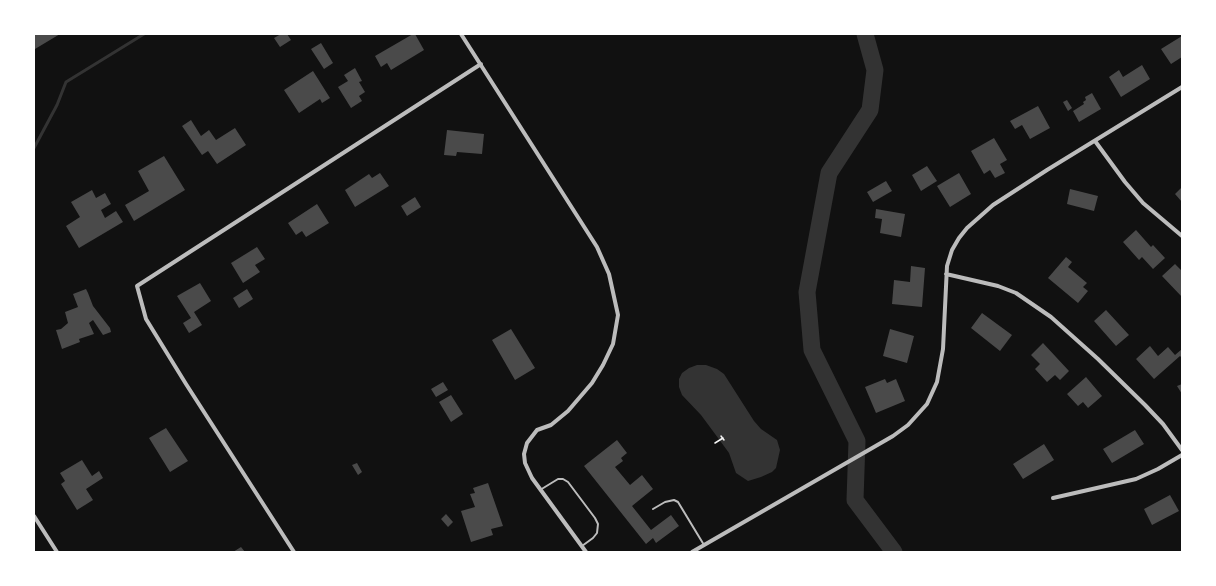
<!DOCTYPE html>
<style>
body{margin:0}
#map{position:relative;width:1216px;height:586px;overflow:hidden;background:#111;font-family:"Golos Text",sans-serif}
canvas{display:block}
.frame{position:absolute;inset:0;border:35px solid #fff;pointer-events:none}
</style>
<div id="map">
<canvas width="1216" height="586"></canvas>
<div class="frame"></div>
</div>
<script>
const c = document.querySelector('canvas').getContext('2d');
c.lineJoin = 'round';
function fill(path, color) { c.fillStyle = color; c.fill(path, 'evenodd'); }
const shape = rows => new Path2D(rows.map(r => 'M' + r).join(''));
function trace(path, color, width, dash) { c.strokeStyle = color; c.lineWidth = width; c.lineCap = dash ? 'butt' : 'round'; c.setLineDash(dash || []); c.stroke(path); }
const water = shape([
 [697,365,706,365,717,369,724,374,754,421,761,429,777,440,780,450,776,468,772,472,761,477,748,481,736,473,729,453,721,442,701,415,682,395,679,387,679,379,682,373,689,368]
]);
const stream = shape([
 [34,148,57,105,66,82,144,34]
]);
const river = shape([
 [865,34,875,70,870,110,829,173,807,292,812,350,857,441,855,500,894,552]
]);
const building = shape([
 [34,34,60,34,35,49],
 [281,34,287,34,291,40,280,47,274,38],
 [413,34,415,34,424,50,391,70,387,63,381,67,375,56],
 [1182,36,1182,57,1171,64,1161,49],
 [321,43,333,63,324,69,311,49],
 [1142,65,1150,79,1121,97,1109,77,1119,70,1123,77],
 [355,68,362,81,359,82,365,92,359,96,362,101,351,108,338,87,348,81,344,75],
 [313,71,330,98,322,103,320,99,299,113,284,90],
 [1092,93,1101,109,1079,122,1073,111,1084,104,1083,102,1086,100,1085,97],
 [1067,100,1072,108,1068,111,1063,102],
 [1038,106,1050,128,1030,139,1022,125,1015,129,1010,121],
 [191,120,201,136,209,130,216,140,235,128,246,145,217,164,208,151,202,155,182,126],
 [447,130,484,134,482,154,457,152,456,156,444,155],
 [994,138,1007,160,1000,164,1005,173,995,178,990,170,984,174,971,151],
 [164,156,185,190,134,221,125,205,149,191,138,171],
 [927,166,937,181,921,191,912,175],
 [380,173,389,186,355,207,345,190,369,174,372,178],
 [959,173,971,194,950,207,937,186],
 [886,181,892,191,873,202,867,192],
 [1182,187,1182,202,1175,194],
 [1070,189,1098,196,1094,211,1067,204],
 [92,190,96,198,105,193,111,204,101,210,105,218,116,211,123,222,79,248,66,226,80,217,71,202],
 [415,197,421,207,407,216,401,206],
 [317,204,329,223,306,237,302,231,296,235,288,223],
 [876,209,905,214,901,237,880,233,882,219,875,218],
 [1136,230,1151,247,1153,245,1165,258,1153,269,1142,257,1139,260,1123,242],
 [257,247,265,259,255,265,260,272,243,283,231,263],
 [1066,257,1072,262,1068,267,1087,283,1083,287,1088,291,1078,303,1048,278],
 [1175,264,1182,271,1182,297,1162,276],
 [911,266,925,268,922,307,892,304,894,280,910,282],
 [200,283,211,301,194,312,202,325,189,333,183,323,191,318,177,296],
 [86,289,88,293,93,306,110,328,111,332,103,335,93,320,89,323,94,334,79,339,80,342,62,349,56,330,61,329,68,323,65,312,78,307,73,294],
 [247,289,253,299,239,308,233,298],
 [1106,310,1129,335,1116,346,1094,321],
 [982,313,1012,335,1000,351,971,328],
 [511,329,535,368,515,380,492,340],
 [890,329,914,336,907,363,883,356],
 [1043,343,1069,371,1060,380,1055,375,1047,382,1035,369,1040,364,1031,355],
 [1150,346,1158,356,1168,347,1175,355,1182,349,1182,358,1180,356,1154,379,1136,359],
 [1086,377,1102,396,1088,408,1083,402,1078,406,1067,394],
 [885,379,887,383,896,379,905,401,876,413,865,387],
 [443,382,448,390,436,397,431,389],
 [1182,384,1182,394,1177,386],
 [451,395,463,414,451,422,439,402],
 [166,428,188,461,170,472,149,438],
 [1135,430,1144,444,1112,463,1103,449],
 [617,440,627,453,621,458,623,461,615,467,630,485,642,475,653,489,632,506,651,530,671,515,679,526,656,543,653,538,646,544,584,466],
 [1044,444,1054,460,1023,479,1013,464],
 [82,460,92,476,99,471,103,478,86,489,93,500,77,510,61,484,65,481,60,473],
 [357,463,362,472,358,475,352,465],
 [488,483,503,526,491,529,493,535,471,542,461,511,475,507,470,494,475,493,473,488],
 [1170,495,1179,511,1152,525,1144,509],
 [446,514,453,522,448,527,441,519],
 [241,547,245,552,233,552]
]);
const path = shape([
 [721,436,724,440],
 [715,443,723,438],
 [1181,552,1182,551]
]);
const service = shape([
 [540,490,558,479,563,479,568,482,595,518,598,524,597,533,593,538,582,546],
 [653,509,665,502,674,500,678,502,704,545]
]);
const minor = shape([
 [461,34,597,247,609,274,618,315,613,344,603,365,592,383,568,411,551,425,537,430,527,443,524,454,525,463,532,478,586,552],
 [1095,141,1125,182,1143,203,1182,236],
 [946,274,998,286,1016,293,1051,317,1098,359,1145,405,1163,424,1182,450],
 [1053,498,1136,479,1158,469,1182,455],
 [34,516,57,552],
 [294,552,186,384,146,319,137,286,481,64],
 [692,552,893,436,908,425,927,404,937,382,943,349,947,266,952,250,959,238,967,228,993,205,1047,170,1182,87]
]);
fill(water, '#333');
trace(stream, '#333', 3);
trace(river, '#333', 17);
fill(building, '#4a4a4a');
trace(path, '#f5f5f5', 1.5);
trace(service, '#bcbcbc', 2);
trace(minor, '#bcbcbc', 4);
</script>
